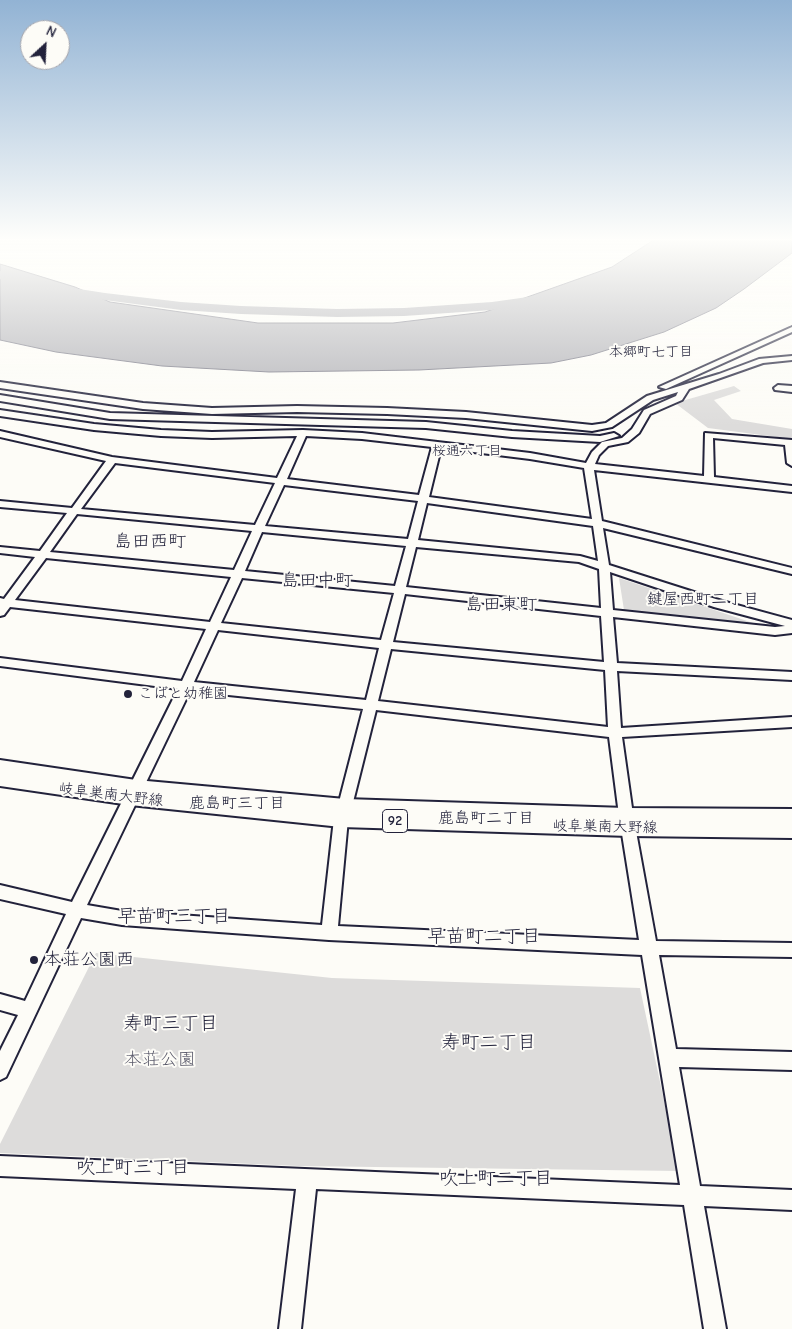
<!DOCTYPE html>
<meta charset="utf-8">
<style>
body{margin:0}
#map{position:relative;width:792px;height:1329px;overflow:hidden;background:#fdfcf7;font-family:"Comic Neue",sans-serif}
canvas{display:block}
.north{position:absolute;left:20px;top:20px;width:50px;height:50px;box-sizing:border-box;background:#fdfcf7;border:1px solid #a5a5ac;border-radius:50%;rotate:25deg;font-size:14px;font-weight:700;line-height:20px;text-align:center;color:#22223b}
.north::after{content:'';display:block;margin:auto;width:18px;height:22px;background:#22223b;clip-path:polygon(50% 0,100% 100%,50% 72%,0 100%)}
</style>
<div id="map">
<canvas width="792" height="1329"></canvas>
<div class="north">N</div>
</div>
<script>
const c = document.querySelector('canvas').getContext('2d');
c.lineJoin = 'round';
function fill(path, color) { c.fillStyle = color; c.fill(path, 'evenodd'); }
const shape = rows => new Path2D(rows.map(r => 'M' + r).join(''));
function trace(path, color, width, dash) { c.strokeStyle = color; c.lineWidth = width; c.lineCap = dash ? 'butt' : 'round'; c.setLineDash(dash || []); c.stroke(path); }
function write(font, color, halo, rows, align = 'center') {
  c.font = font + ' "Comic Neue","Klee One",sans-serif'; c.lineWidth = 4; c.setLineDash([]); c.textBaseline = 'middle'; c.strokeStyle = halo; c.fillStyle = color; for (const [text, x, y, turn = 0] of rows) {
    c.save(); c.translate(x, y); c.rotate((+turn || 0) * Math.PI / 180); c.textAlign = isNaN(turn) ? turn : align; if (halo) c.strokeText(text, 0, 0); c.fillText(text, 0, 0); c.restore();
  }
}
const green = shape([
 [734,386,741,391,714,400,732,419,792,429,792,439,708,428,675,403],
 [619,578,768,628,624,610],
 [96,953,332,978,640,988,679,1171,299,1166,0,1153,0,1144]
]);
const water = shape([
 [652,241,792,241,792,253,744,289,716,308,664,332,591,355,551,363,419,370,269,372,162,366,56,352,0,340,0,264,75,287,110,302,258,323,393,323,485,312,612,267,652,241]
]);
const river = shape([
 [0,271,66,287,105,293,181,302,241,306,337,309,404,308,492,302,535,296,542,300,535,304,492,310,404,316,337,317,241,314,181,310,66,295,0,279,0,271]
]);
const minor = shape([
 [792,327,792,332,666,389,659,387,792,327],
 [792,356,792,360,763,363,689,389,682,400,650,414,639,433,628,442,608,446,599,455,595,464,704,476,705,433,792,440,792,466,787,463,785,445,713,438,714,477,792,486,792,492,594,470,602,521,792,568,792,574,603,528,609,565,722,601,792,620,792,633,775,635,613,617,617,663,792,672,792,680,617,671,621,728,792,717,792,727,622,737,633,815,656,941,792,943,792,957,659,955,676,1049,792,1052,792,1070,679,1067,700,1186,792,1190,792,1210,704,1206,726,1329,704,1329,684,1205,316,1189,301,1329,279,1329,296,1189,0,1176,0,1156,680,1185,642,955,329,940,122,925,81,918,6,1077,0,1080,0,1051,18,1015,0,1010,0,994,25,1001,66,914,0,899,0,885,72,902,178,689,0,666,0,658,182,681,206,629,10,607,4,615,0,616,0,598,4,599,35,557,0,553,0,547,40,551,67,513,0,507,0,501,72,508,106,461,0,437,0,431,112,457,277,478,297,436,212,438,161,436,94,430,0,416,0,410,94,424,161,430,212,432,303,430,362,433,530,453,586,463,592,452,602,442,622,438,632,429,644,410,676,396,678,392,653,400,612,427,592,431,466,418,387,414,297,412,212,414,143,409,0,388,0,382,143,403,212,408,297,406,387,408,466,412,592,425,606,423,647,396,719,374,759,359,792,356],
 [306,436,362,439,432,447,419,495,287,479,306,436],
 [441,448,530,459,584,468,592,519,429,497,441,448],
 [115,463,275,483,255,525,81,509,115,463],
 [284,485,418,501,408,539,265,526,284,485],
 [427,503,593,526,598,561,580,556,418,540,427,503],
 [77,514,252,531,234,570,50,552,77,514],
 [262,532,406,546,395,586,245,571,262,532],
 [416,547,579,562,599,569,601,608,406,587,416,547],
 [46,558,231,577,210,622,15,600,46,558],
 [610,572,714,607,785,626,775,627,613,610,610,572],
 [242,578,394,593,381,640,221,623,242,578],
 [405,594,601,616,604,662,393,642,405,594],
 [218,630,379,648,366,700,194,682,218,630],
 [391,649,605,670,608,727,378,701,391,649],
 [190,691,363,709,338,806,340,810,345,812,350,810,352,806,376,710,609,737,619,815,639,940,338,926,348,819,346,815,341,813,336,815,334,819,322,925,122,911,87,905,190,691],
 [778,385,792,386,792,392,775,390,774,388,778,385],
 [0,395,110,413,426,422,512,431,600,436,614,433,619,436,600,442,512,437,426,428,110,419,0,401,0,395]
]);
const major = shape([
 [0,760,136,780,345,799,626,808,792,809,792,838,629,836,341,827,130,805,0,786,0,760]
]);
const markers = [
 [128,694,5,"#22223b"],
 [34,960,5,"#22223b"]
];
const farNeighbourhoodnames = [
 ["本郷町七丁目",651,352],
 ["桜通六丁目",467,451]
];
const shields = [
 [395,821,25]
];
const shieldNames = [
 ["92",395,821]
];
const poiNames = [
 ["こばと幼稚園",138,694]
];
const streetNames = [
 ["岐阜巣南大野線",111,795,7],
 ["岐阜巣南大野線",605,827,1]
];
const neighbourhoodNames = [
 ["鍵屋西町二丁目",703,599],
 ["鹿島町三丁目",237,803],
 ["鹿島町二丁目",486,818]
];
const quarterNames = [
 ["島田西町",150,542],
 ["島田中町",317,581],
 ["島田東町",501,605]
];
const nearPoinames = [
 ["本荘公園西",44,960]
];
const nearParknames = [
 ["本荘公園",160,1060]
];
const nearNeighbourhoodnames = [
 ["早苗町三丁目",174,917],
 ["早苗町二丁目",484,937],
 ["寿町三丁目",171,1024],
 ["寿町二丁目",489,1043],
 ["吹上町三丁目",133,1168],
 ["吹上町二丁目",496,1179]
];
fill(green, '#dddcdb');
fill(water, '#b2b2b7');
trace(water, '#787885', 1);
fill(river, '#b2b2b7');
trace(minor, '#22223b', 4);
trace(major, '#22223b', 4);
fill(minor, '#fdfcf7');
fill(major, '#fdfcf7');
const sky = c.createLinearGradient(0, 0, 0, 427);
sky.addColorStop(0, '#92b3d4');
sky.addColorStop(0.56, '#fefefb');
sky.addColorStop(1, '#fefefb00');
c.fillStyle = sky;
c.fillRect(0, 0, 792, 427);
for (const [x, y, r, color] of markers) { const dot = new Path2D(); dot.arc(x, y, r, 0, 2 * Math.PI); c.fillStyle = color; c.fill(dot); trace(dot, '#fdfcf7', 2); }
write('14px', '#22223b', '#fdfcf7', farNeighbourhoodnames);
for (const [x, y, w] of shields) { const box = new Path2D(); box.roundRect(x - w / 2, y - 11.5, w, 23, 4); c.fillStyle = '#fdfcf7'; c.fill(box); trace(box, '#22223b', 1); }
write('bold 14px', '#22223b', null, shieldNames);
write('15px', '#22223b', '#fdfcf7', poiNames, 'left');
write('15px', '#22223b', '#fdfcf7', streetNames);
write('16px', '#22223b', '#fdfcf7', neighbourhoodNames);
write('18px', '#22223b', '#fdfcf7', quarterNames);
write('18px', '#22223b', '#fdfcf7', nearPoinames, 'left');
write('18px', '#5a5a6b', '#fdfcf7', nearParknames);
write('19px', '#22223b', '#fdfcf7', nearNeighbourhoodnames);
</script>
